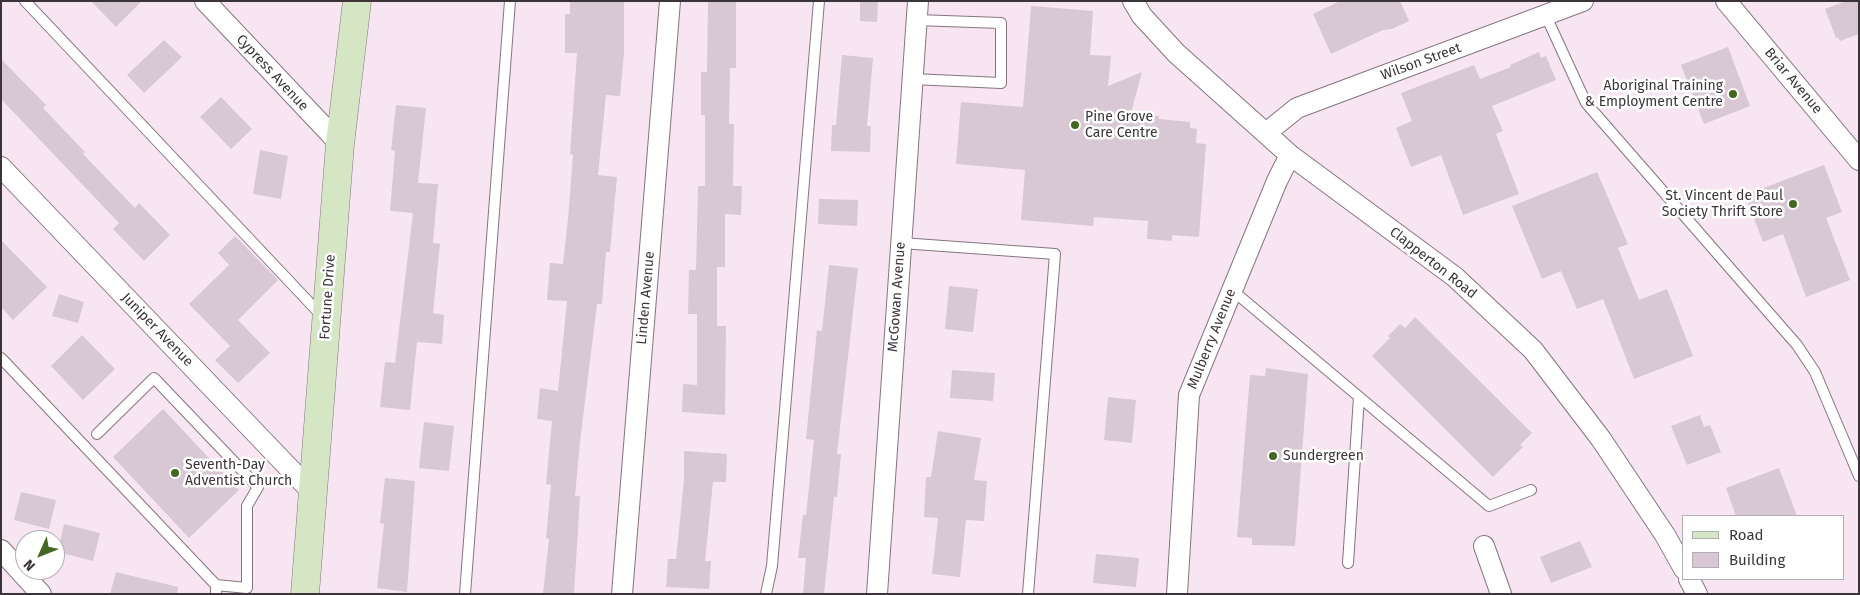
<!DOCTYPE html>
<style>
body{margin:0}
#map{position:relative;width:1860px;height:595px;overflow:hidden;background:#f7e6f2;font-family:"Fira Sans",sans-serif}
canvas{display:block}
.frame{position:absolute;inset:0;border:2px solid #3b3539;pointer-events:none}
.legend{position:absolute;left:1682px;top:515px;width:162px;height:65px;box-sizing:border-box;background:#fff;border:1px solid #b1aeb0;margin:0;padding:6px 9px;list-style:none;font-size:15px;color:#3b3539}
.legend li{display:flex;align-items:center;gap:10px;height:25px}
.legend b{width:25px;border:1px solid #b1aeb0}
.north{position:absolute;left:15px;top:530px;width:50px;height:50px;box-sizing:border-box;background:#fff;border:1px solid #b1aeb0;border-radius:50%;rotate:226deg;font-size:14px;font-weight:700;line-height:20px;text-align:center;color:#3b3539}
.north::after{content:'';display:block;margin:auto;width:18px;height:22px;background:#43671f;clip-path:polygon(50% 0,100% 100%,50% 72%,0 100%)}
</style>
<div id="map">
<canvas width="1860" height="595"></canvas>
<div class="frame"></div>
<ul class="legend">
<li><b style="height:6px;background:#d5e6c4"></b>Road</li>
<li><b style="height:14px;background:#d8c8d3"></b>Building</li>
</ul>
<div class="north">N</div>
</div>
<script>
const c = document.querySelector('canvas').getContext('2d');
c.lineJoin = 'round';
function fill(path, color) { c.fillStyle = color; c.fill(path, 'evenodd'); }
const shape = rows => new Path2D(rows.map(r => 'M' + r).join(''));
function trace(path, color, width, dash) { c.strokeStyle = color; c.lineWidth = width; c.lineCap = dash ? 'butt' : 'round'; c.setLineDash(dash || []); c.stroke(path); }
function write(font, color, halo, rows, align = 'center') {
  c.font = font + ' "Fira Sans",sans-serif'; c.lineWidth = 5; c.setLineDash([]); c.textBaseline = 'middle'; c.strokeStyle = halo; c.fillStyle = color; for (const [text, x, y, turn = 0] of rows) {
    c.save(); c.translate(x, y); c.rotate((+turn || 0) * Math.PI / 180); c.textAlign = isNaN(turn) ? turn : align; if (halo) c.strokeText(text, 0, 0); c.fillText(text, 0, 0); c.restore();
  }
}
const building = shape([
 [91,1,142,1,116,27],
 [570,1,624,1,624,53,620,96,606,95,598,175,617,177,610,252,606,252,602,304,597,304,580,442,575,496,580,496,574,594,543,594,549,539,546,538,551,485,546,484,552,421,537,419,540,388,558,391,567,301,547,300,550,263,563,264,568,219,573,155,570,154,577,53,565,53,565,14,570,14],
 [708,1,736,1,736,68,730,68,729,124,734,124,733,186,742,186,741,215,725,214,725,267,717,267,717,326,726,326,725,415,682,412,683,384,697,385,697,314,688,314,689,270,696,270,698,186,705,186,705,115,701,115,701,72,707,72],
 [860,1,878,1,877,22,860,21],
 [1340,1,1400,1,1409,21,1392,29,1383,30,1331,54,1313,14],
 [1846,1,1859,1,1859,34,1840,41,1838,37,1836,38,1825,9],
 [1031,6,1093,11,1090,55,1111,56,1108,86,1142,72,1131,113,1159,116,1159,119,1190,122,1190,128,1197,129,1196,143,1206,144,1199,237,1172,235,1172,241,1147,239,1148,221,1094,217,1093,226,1021,220,1025,170,956,164,961,102,1023,107],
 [164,40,182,57,144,93,127,75],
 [1728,47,1750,106,1704,124,1681,65],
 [1539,52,1541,58,1546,56,1556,80,1492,106,1503,131,1496,134,1519,194,1463,215,1441,155,1411,167,1396,128,1412,121,1401,93,1474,65,1480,79,1511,67,1510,65],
 [842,55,873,58,867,126,871,126,870,152,831,151,832,125,836,125],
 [1,59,46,105,43,108,85,152,83,154,135,208,139,203,170,235,144,261,113,229,119,223,1,99],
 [221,97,252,129,231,149,200,117],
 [396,105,426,108,418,183,438,184,433,243,440,244,433,313,444,315,442,344,417,342,410,410,380,407,385,362,395,363,413,213,390,211,395,151,391,150],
 [260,150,288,156,281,199,253,194],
 [1824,165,1842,212,1826,218,1850,280,1806,297,1783,234,1763,242,1745,195],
 [1597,172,1628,244,1618,248,1639,300,1667,289,1693,356,1634,379,1603,299,1577,309,1561,271,1542,279,1512,206],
 [819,199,858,200,857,226,818,224],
 [235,236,278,280,238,320,270,353,238,383,215,360,230,346,189,304,229,265,218,253],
 [1,240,47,287,13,320,1,307],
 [829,265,858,268,837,454,841,454,837,497,834,497,824,594,803,594,806,558,798,558,803,515,806,515,814,440,806,439,817,330,822,331],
 [949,286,978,289,973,332,945,329],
 [59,294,84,302,78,323,52,316],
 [1415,317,1532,433,1520,445,1523,447,1493,477,1372,356,1390,338,1388,336,1400,324,1405,328],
 [82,335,115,369,83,400,51,366],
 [1266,368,1308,374,1295,546,1252,545,1252,538,1237,537,1250,375,1265,376],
 [952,370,995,373,993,401,950,398],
 [1108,397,1136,400,1132,443,1104,440],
 [163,409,239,490,189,538,113,457],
 [1700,415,1704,427,1710,425,1721,452,1687,465,1671,426],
 [424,422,454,426,449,471,419,468],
 [938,431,981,438,974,480,987,481,984,521,966,520,960,577,932,574,938,518,924,517,926,477,931,477],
 [684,451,727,454,726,482,713,482,705,561,711,561,709,589,666,587,668,559,676,559,684,480],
 [1779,468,1797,516,1736,516,1726,488],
 [385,478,415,481,407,592,377,588,384,524,380,523],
 [21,492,56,500,49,529,14,520],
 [64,524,100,533,93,561,58,552],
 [1580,541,1592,567,1551,583,1540,557],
 [1096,554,1139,558,1136,587,1093,583],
 [116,572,178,587,177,594,110,594]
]);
const lane = shape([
 [25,1,322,316],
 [1546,16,1586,103,1797,345,1815,372,1859,476],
 [912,79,1001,83,1001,23,916,20],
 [901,243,1055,254,1028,594],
 [1232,290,1489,506,1531,490],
 [1,358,216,585,216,594],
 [97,434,154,378,258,487,247,506,247,588,216,585],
 [1348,563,1359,397],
 [465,594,510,1],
 [766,594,772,566,819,1]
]);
const street = shape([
 [205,1,340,144],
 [1133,1,1142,16,1176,53,1290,155,1455,277,1533,350,1601,439,1665,535,1684,569],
 [1726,1,1859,160],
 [1266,133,1297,108,1583,1],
 [1,167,313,493],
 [1484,546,1501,594],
 [1,550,41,594],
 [1689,579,1697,594],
 [622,594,670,1],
 [877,594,918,1],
 [1177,594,1189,395,1277,181,1290,155]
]);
const secondary = shape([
 [305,594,340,144,357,1]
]);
const markers = [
 [1733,94,5,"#43671f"],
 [1075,125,5,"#43671f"],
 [1793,204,5,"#43671f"],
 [1273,456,5,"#43671f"],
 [175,473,5,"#43671f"]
];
const streetNames = [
 ["Wilson Street",1421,62,-20],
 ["Cypress Avenue",272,73,47],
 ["Briar Avenue",1793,81,50],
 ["Clapperton Road",1433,263,38],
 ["Fortune Drive",328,297,-86],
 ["McGowan Avenue",897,297,-86],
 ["Linden Avenue",646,298,-85],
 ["Juniper Avenue",157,330,46],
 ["Mulberry Avenue",1212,339,-68]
];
const poiNames = [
 ["Aboriginal Training",1723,86,"right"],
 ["& Employment Centre",1723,102,"right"],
 ["Pine Grove",1085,117],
 ["Care Centre",1085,133],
 ["St. Vincent de Paul",1783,196,"right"],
 ["Society Thrift Store",1783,212,"right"],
 ["Sundergreen",1283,456],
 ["Seventh-Day",185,465],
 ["Adventist Church",185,481]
];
fill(building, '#d8c8d3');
trace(lane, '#847580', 12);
trace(street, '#847580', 22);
trace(secondary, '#847580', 29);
trace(lane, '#fff', 10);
trace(street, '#fff', 20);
trace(secondary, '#d5e6c4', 28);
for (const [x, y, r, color] of markers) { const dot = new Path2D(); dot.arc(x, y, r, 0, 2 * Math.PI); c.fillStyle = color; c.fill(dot); trace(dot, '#fff', 2); }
write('14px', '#3b3539', '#fff', streetNames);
write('14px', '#3b3539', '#fff', poiNames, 'left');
</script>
